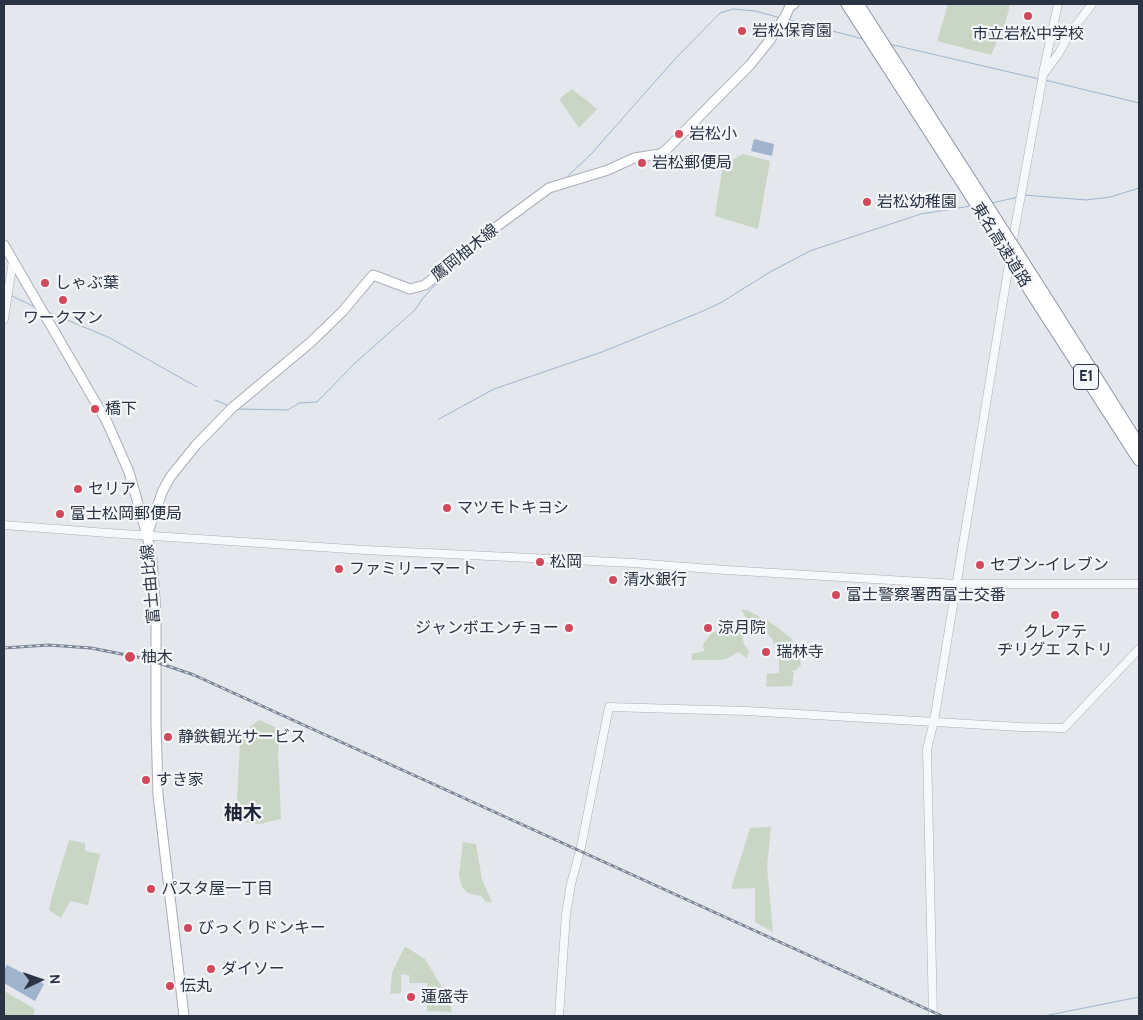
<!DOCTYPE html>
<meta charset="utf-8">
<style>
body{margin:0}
#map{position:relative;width:1143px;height:1020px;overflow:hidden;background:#e4e7ec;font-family:Cabin,sans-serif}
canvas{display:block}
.frame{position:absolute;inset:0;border:5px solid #2b3445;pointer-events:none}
.north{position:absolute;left:15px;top:955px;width:50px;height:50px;-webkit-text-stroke:4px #f4f6f9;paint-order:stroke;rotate:87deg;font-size:14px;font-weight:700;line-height:20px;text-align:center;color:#2b3445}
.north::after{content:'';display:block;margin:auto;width:18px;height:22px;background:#2b3445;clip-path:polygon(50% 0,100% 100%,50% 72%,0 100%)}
</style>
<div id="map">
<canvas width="1143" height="1020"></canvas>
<div class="frame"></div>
<div class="north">N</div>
</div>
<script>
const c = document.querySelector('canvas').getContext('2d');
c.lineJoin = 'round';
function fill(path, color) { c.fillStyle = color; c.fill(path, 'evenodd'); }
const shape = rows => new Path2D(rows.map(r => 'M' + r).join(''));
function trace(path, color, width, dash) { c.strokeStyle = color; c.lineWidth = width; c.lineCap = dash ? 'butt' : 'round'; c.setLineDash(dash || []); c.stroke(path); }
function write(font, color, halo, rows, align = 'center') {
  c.font = font + ' Cabin,"Noto Sans JP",sans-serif'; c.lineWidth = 4.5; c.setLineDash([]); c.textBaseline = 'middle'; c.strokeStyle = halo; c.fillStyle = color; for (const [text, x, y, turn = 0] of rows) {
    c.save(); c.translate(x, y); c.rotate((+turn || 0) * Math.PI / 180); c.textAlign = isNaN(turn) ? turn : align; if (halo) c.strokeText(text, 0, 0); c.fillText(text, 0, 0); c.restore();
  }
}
const green = shape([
 [948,4,1010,4,1006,21,991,55,937,41],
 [572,89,597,109,579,128,559,99],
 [743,154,770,161,758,229,715,216,723,165],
 [741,609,749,611,770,622,791,638,798,651,801,665,796,670,790,672,794,672,792,686,766,687,767,674,779,673,779,655,776,652,773,640,761,627,751,627],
 [732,628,740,628,744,644,749,651,747,658,738,652,726,659,718,660,692,660,691,654,704,651,703,644,712,633,721,629,726,630],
 [260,720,281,730,278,754,281,819,260,824,236,821,240,739,248,728],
 [771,827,767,867,773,932,755,922,755,888,731,889,750,828],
 [69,840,85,843,85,851,100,854,88,905,70,901,61,918,49,910,52,896],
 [463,842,476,844,482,880,492,902,486,902,481,896,468,893,462,887,459,875],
 [406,947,425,959,449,999,452,1012,427,1011,427,983,409,983,409,975,401,974,401,993,390,994,392,973,404,948],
 [4,991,35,1009,33,1016,4,1016]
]);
const water = shape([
 [754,139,774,144,772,156,751,151],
 [7,965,44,984,35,1001,4,983,4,970]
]);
const stream = shape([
 [787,19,863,39],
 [889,44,1039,79],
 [1045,80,1139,103],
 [564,180,592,153,675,59,720,13,733,9,755,11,781,18],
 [1024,195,1086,200,1110,197,1139,188],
 [992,203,1018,197],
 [12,296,35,307],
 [48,312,110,338,197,387],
 [215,400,229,406],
 [238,409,288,410,299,403,317,402,355,363,415,310,423,298,434,286,494,234],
 [439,419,494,389,602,352,703,311,722,302,770,272,810,251,921,214,971,206],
 [1044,1016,1139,997]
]);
const tertiary = shape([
 [1043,73,1058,4],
 [1012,244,1043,75,1059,53,1068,36,1092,4],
 [4,319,13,260],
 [4,525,108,533,365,550,634,563,725,570,956,584,1139,584],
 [559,1016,566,914,571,884,581,847,609,707,746,711,1021,727,1064,728,1139,649],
 [933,1016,927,749,934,721,1010,258]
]);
const secondary = shape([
 [4,245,107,422,129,472,147,535,152,560,156,613,156,724,158,795,184,1016],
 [147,535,163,490,171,476,196,445,232,408,311,342,342,312,373,275,410,289,425,285,484,236,549,188,608,170,634,158,660,154,666,150,750,65,770,40,786,15,790,6,794,4]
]);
const motorway = shape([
 [847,4,974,201],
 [858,4,983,199],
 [1042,291,1139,445],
 [1032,294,1139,460]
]);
const rail = shape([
 [4,648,48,645,91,648,147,659,194,675,942,1016]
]);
const motorwayBridge = shape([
 [983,199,1042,291],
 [974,201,1032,294]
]);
const markers = [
 [1028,16,5,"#d1495b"],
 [742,31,5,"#d1495b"],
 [679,134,5,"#d1495b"],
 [642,163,5,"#d1495b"],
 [867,202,5,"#d1495b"],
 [45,283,5,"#d1495b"],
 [63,300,5,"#d1495b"],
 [95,409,5,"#d1495b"],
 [78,489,5,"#d1495b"],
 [447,508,5,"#d1495b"],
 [60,514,5,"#d1495b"],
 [540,562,5,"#d1495b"],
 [980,565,5,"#d1495b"],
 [339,569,5,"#d1495b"],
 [613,580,5,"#d1495b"],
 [836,595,5,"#d1495b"],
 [1055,615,5,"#d1495b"],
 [569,628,5,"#d1495b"],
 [708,628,5,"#d1495b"],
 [766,652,5,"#d1495b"],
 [130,657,6,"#d1495b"],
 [168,737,5,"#d1495b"],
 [146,780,5,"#d1495b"],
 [151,889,5,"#d1495b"],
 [188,928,5,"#d1495b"],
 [211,969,5,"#d1495b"],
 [170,986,5,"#d1495b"],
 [411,997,5,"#d1495b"]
];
const shields = [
 [1086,377,25]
];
const shieldNames = [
 ["E1",1086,377]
];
const poiNames = [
 ["岩松保育園",752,31],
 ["市立岩松中学校",1028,34,"center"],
 ["岩松小",689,134],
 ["岩松郵便局",652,163],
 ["岩松幼稚園",877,202],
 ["しゃぶ葉",55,283],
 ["ワークマン",63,318,"center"],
 ["橋下",105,409],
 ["セリア",88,489],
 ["マツモトキヨシ",457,508],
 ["富士松岡郵便局",70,514],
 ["松岡",550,562],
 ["セブン-イレブン",990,565],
 ["ファミリーマート",349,569],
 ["清水銀行",623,580],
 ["富士警察署西富士交番",846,595],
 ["ジャンボエンチョー",559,628,"right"],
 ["涼月院",718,628],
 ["クレアテ",1055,632,"center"],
 ["ヂリグエ ストリ",1055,650,"center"],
 ["瑞林寺",776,652],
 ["柚木",141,657],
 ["静鉄観光サービス",178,737],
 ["すき家",156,780],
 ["パスタ屋一丁目",161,889],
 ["びっくりドンキー",198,928],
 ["ダイソー",221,969],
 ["伝丸",180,986],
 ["蓮盛寺",421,997]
];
const streetNames = [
 ["東名高速道路",1001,245,58],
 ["鷹岡柚木線",465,253,-39],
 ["富士由比線",151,584,-95]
];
const quarterNames = [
 ["柚木",243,813]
];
fill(green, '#c9d6c5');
fill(water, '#9fb4cc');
trace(stream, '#9fb4cc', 1);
trace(tertiary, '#a9aeb7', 9);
trace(secondary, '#a9aeb7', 11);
trace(motorway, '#8b94a3', 13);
trace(tertiary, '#f7f8fa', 8);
trace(secondary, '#fff', 9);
trace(motorway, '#fff', 11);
trace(rail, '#7d8696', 3);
trace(rail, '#f4f6f9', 1, [4]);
trace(motorwayBridge, '#8b94a3', 13, []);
trace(motorwayBridge, '#fff', 11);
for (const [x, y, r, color] of markers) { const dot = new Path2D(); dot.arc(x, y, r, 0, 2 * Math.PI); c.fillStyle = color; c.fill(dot); trace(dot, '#f4f6f9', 2); }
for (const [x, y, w] of shields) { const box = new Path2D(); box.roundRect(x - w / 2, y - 12.5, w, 25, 4); c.fillStyle = '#f4f6f9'; c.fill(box); trace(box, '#2b3445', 1); }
write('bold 15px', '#2b3445', null, shieldNames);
write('16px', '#2b3445', '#f4f6f9', poiNames, 'left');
write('16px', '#2b3445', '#f4f6f9', streetNames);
write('bold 19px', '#1d2536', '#f4f6f9', quarterNames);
</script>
